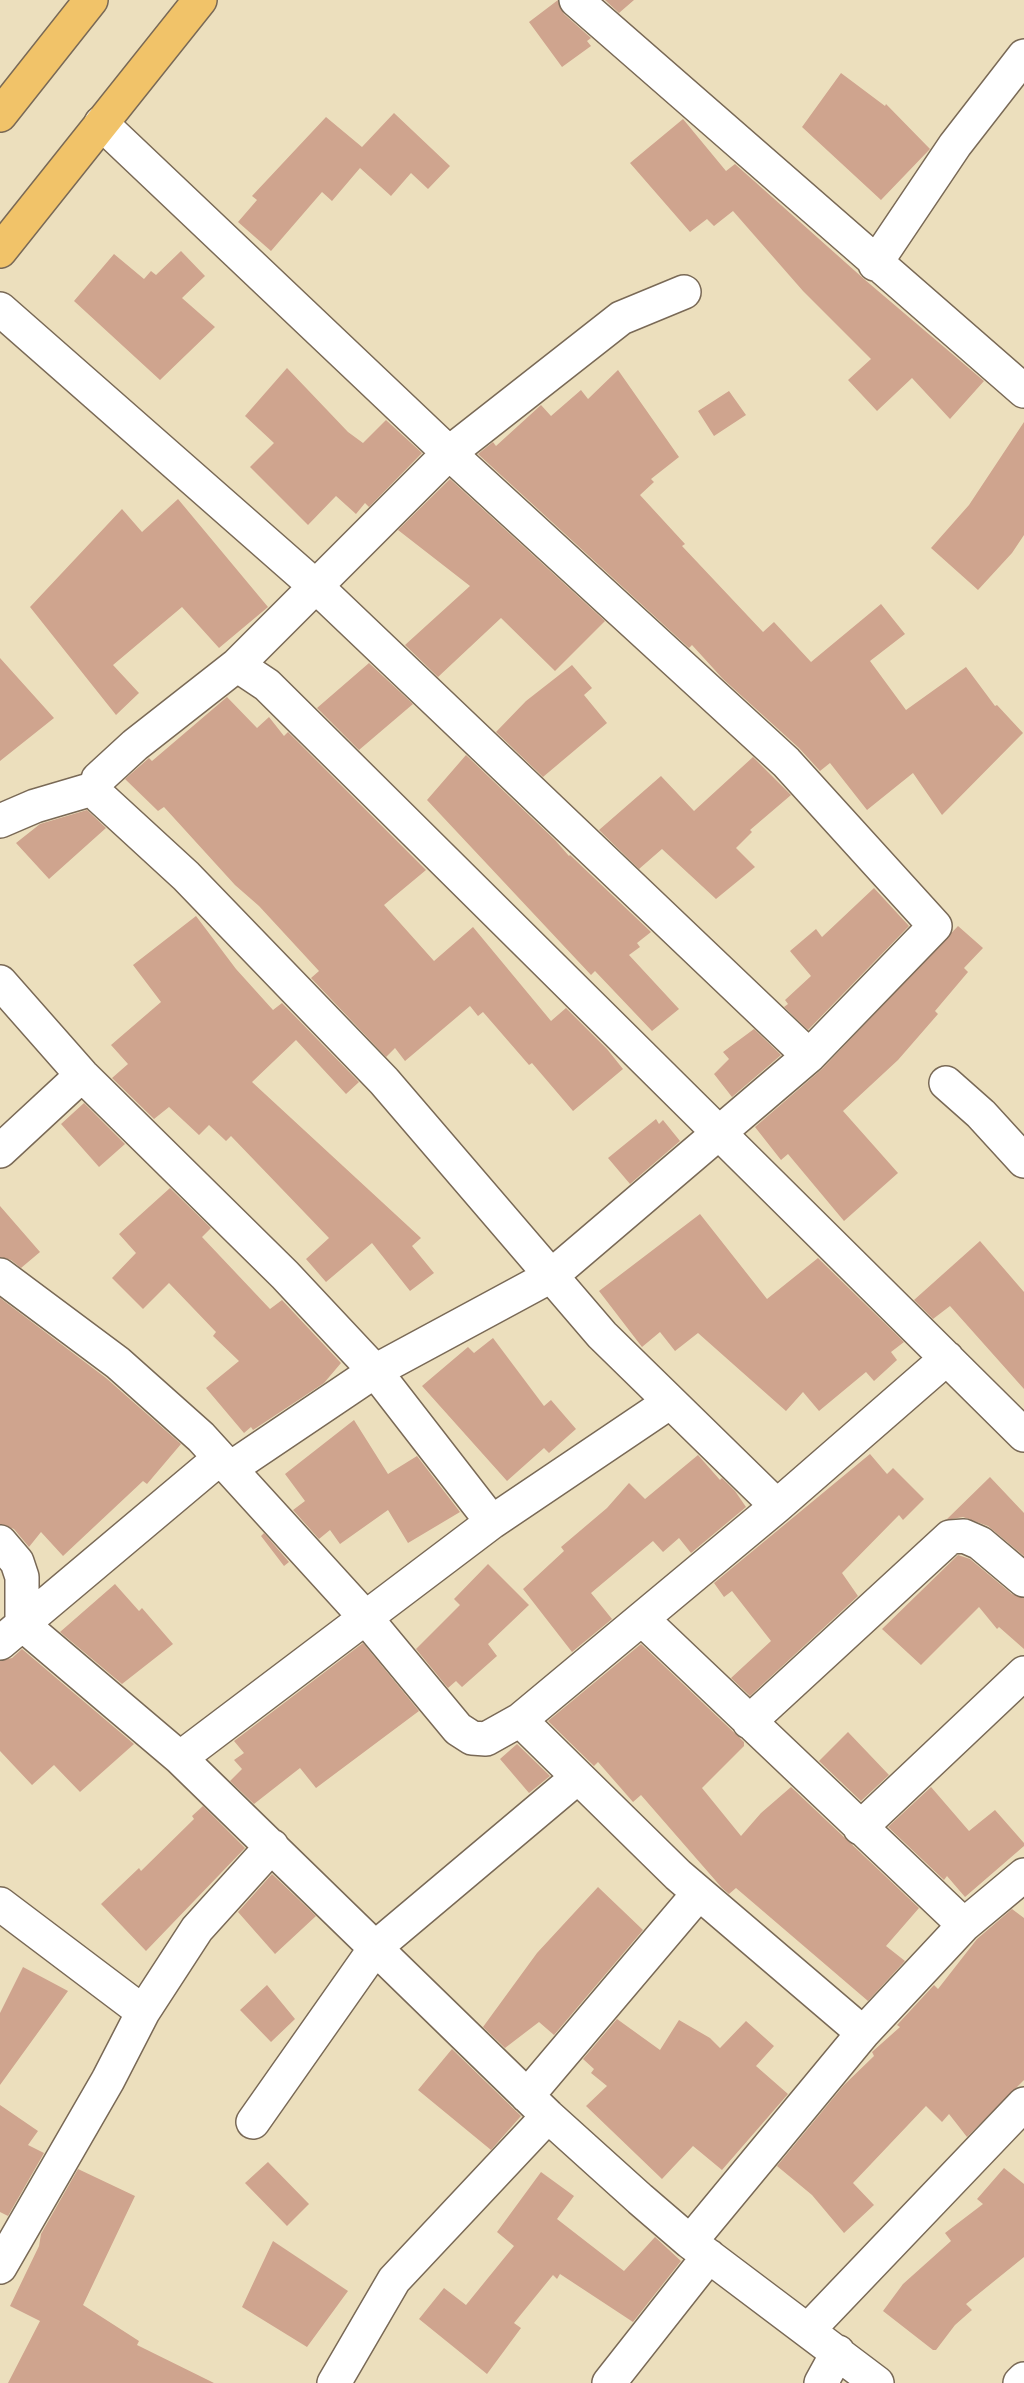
<!DOCTYPE html>
<style>
body{margin:0}
canvas{display:block;background:#ecdfbd}
</style>
<canvas width="1024" height="2383"></canvas>
<script>
const c = document.querySelector('canvas').getContext('2d');
c.lineJoin = 'round';
function fill(path, color) { c.fillStyle = color; c.fill(path, 'evenodd'); }
const shape = rows => new Path2D(rows.map(r => 'M' + r).join(''));
function trace(path, color, width, dash) { c.strokeStyle = color; c.lineWidth = width; c.lineCap = dash ? 'butt' : 'round'; c.setLineDash(dash || []); c.stroke(path); }
const building = shape([
 [558,0,564,14,591,38,587,41,591,46,562,67,529,22],
 [605,0,634,0,619,13],
 [841,73,885,106,886,104,930,149,881,200,802,127],
 [394,113,450,166,428,189,411,173,391,196,360,168,332,201,322,192,271,251,238,222,257,200,252,196,326,117,362,147],
 [683,119,726,171,735,164,864,279,984,381,950,419,912,378,877,411,848,380,871,359,803,291,733,211,714,226,707,219,690,232,630,163],
 [181,251,205,276,182,298,215,327,160,380,74,301,114,254,144,279,151,271,156,275],
 [287,368,348,432,363,443,386,420,422,453,369,507,365,503,356,514,336,496,308,525,250,467,274,443,245,416],
 [618,370,679,457,651,479,654,482,640,495,685,544,682,546,763,632,774,622,811,662,881,604,905,634,870,661,906,710,966,667,995,706,997,705,1023,733,942,815,913,773,867,810,830,763,820,771,799,748,723,679,692,645,689,648,478,454,493,442,496,446,541,405,551,416,581,390,588,399],
 [729,391,746,415,714,436,698,411],
 [1024,422,1024,535,1012,553,978,590,931,548,969,505],
 [450,479,605,621,555,671,501,618,438,677,405,645,470,586,398,530],
 [178,499,268,607,219,648,182,607,113,665,139,693,116,715,30,607,122,509,142,532],
 [0,658,54,718,0,761],
 [369,663,413,704,359,750,317,708],
 [572,665,592,688,584,695,607,723,543,777,496,732,526,701],
 [227,697,257,728,269,717,284,736,288,732,426,870,384,905,434,961,473,927,551,1021,566,1008,607,1049,623,1069,573,1111,532,1063,529,1065,483,1012,478,1016,470,1006,405,1061,395,1048,386,1057,311,978,319,971,259,906,235,885,164,807,158,811,125,779,149,758,152,761],
 [466,755,555,840,569,856,570,855,651,932,637,943,640,947,629,955,679,1009,652,1031,595,971,591,975,427,800],
 [753,757,791,795,750,830,752,832,736,848,755,867,716,899,662,849,639,869,599,830,661,776,694,811],
 [87,810,106,828,49,879,16,843,40,824],
 [874,888,909,926,808,1030,784,1007,788,1004,785,1000,811,976,790,951,816,929,822,937],
 [196,916,236,969,273,1010,282,1003,359,1082,346,1094,296,1040,252,1082,421,1238,412,1246,434,1273,410,1291,372,1243,326,1282,306,1259,329,1238,231,1136,226,1141,209,1125,199,1135,169,1107,154,1119,112,1078,128,1064,111,1045,161,1002,133,965],
 [958,926,983,948,964,968,968,972,935,1011,938,1014,898,1060,843,1111,898,1173,844,1221,788,1154,781,1160,755,1127,822,1069],
 [754,1029,781,1055,732,1097,714,1074,729,1059,723,1052],
 [84,1103,125,1144,99,1167,61,1124],
 [656,1119,659,1124,663,1120,680,1141,630,1184,608,1158],
 [170,1188,211,1228,202,1237,270,1309,282,1300,341,1363,324,1383,253,1430,251,1427,244,1433,206,1388,239,1361,213,1336,216,1332,169,1283,143,1309,112,1278,136,1253,119,1234],
 [0,1206,40,1252,21,1268,11,1260,0,1257],
 [700,1214,767,1299,818,1258,904,1342,891,1352,897,1360,874,1381,866,1372,819,1411,803,1392,786,1411,698,1333,675,1351,660,1332,642,1347,599,1291],
 [980,1241,1024,1292,1024,1389,950,1306,933,1319,914,1300],
 [0,1298,106,1378,181,1444,147,1484,143,1481,63,1556,41,1532,29,1547,14,1529,0,1524],
 [493,1338,544,1406,551,1400,576,1429,549,1453,544,1448,507,1481,422,1386,468,1347,474,1353],
 [354,1420,388,1474,417,1456,460,1512,408,1543,388,1510,340,1544,330,1530,319,1539,293,1510,305,1501,285,1474],
 [870,1454,887,1474,893,1468,924,1499,903,1520,899,1515,842,1573,858,1596,750,1696,731,1678,771,1641,732,1591,724,1597,714,1583],
 [698,1455,720,1480,722,1478,735,1491,746,1507,691,1553,679,1538,663,1552,653,1541,591,1593,612,1619,572,1652,523,1589,564,1551,561,1547,607,1508,629,1483,645,1499],
 [990,1477,1024,1513,1024,1556,988,1526,963,1517,946,1520],
 [264,1533,289,1562,284,1566,261,1536],
 [958,1555,970,1559,1012,1594,1024,1598,1024,1649,999,1627,997,1629,979,1607,921,1665,882,1629],
 [488,1564,529,1605,488,1644,497,1656,462,1687,456,1681,448,1688,416,1649,460,1605,454,1599],
 [115,1584,139,1611,142,1608,173,1644,122,1684,60,1632],
 [363,1643,419,1711,316,1788,300,1768,254,1804,230,1781,242,1769,234,1760,244,1753,234,1741],
 [641,1644,744,1742,744,1746,702,1788,741,1836,761,1813,791,1787,919,1908,886,1946,905,1961,868,2001,736,1888,729,1894,722,1888,641,1795,633,1802,598,1762,594,1766,548,1721],
 [22,1649,134,1744,80,1792,54,1765,32,1785,0,1751,0,1661,12,1658],
 [848,1732,889,1775,861,1801,819,1761],
 [517,1744,550,1776,529,1793,500,1759],
 [931,1787,969,1831,995,1810,1024,1843,1024,1846,965,1897,947,1876,944,1880,888,1827],
 [203,1806,245,1848,146,1951,101,1904,139,1868,141,1871,194,1819,192,1816],
 [272,1874,316,1916,275,1954,238,1912],
 [598,1887,643,1930,554,2035,539,2022,505,2048,483,2027,537,1953],
 [1012,1909,1024,1918,1024,2080,967,2137,949,2114,942,2122,926,2106,853,2183,874,2205,844,2233,812,2195,777,2166,844,2085,874,2056,872,2052,900,2027,897,2025,934,1985,938,1989,977,1939],
 [23,1967,68,1991,0,2085,0,2013],
 [267,1985,295,2019,271,2042,240,2010],
 [617,2019,660,2050,679,2020,710,2038,720,2048,746,2021,774,2046,756,2066,788,2094,722,2170,693,2146,662,2179,586,2106,607,2086,591,2073,594,2069,583,2059],
 [452,2049,521,2116,491,2150,418,2090],
 [0,2105,38,2131,28,2145,44,2153,8,2216,0,2212],
 [268,2162,309,2204,287,2226,245,2183],
 [1004,2168,1024,2184,1024,2257,966,2304,972,2310,955,2325,936,2350,933,2350,883,2311,903,2284,951,2241,945,2233,983,2204,977,2199],
 [78,2169,135,2196,83,2305,139,2341,137,2345,214,2383,8,2383,40,2321,10,2306,39,2246,41,2234],
 [541,2172,574,2196,557,2219,624,2271,655,2237,681,2261,633,2322,560,2274,557,2279,553,2275,514,2323,521,2328,487,2374,419,2319,444,2288,466,2305,514,2246,497,2232],
 [273,2241,348,2291,307,2347,242,2307]
]);
const minor = shape([
 [576,0,1024,391],
 [101,123,449,453,786,762,935,926,809,1056,551,1276,375,1371,231,1468],
 [875,264,955,145,1024,56],
 [684,292,621,318,449,453,237,665,135,745,98,779,96,788,100,797,186,876,384,1081,602,1335,777,1506],
 [0,309,322,592,809,1056],
 [237,665,267,685,1024,1435],
 [0,821,35,806,96,788],
 [0,982,82,1075,285,1275,375,1371,492,1522],
 [946,1083,981,1114,1024,1161],
 [0,1151,82,1075],
 [0,1275,118,1363,201,1437,365,1617,458,1729,472,1738,486,1739,520,1720,777,1506,947,1358],
 [0,1542,17,1562,22,1577,22,1624,180,1758,548,2116,640,2199,690,2242,877,2383],
 [642,1619,964,1925],
 [0,1643,220,1458],
 [520,1720,678,1875,863,2033],
 [749,1722,950,1537,964,1536,980,1543,1024,1580],
 [180,1758,492,1522,670,1402],
 [860,1828,1024,1673],
 [0,1904,143,2012],
 [527,2096,699,1893],
 [253,2122,376,1947,578,1777],
 [690,2242,863,2033,964,1925,1024,1875],
 [0,2267,108,2080,143,2012,197,1929,272,1846],
 [809,2329,1024,2104],
 [334,2383,394,2280,548,2116],
 [609,2383,709,2256],
 [821,2383,838,2352],
 [1020,2383,1024,2379]
]);
const primary = shape([
 [0,115,91,0],
 [0,251,200,0]
]);
fill(building, '#cfa48e');
trace(minor, '#796956', 36);
trace(primary, '#796956', 36);
trace(minor, '#fff', 33);
trace(primary, '#f1c369', 33);
</script>
